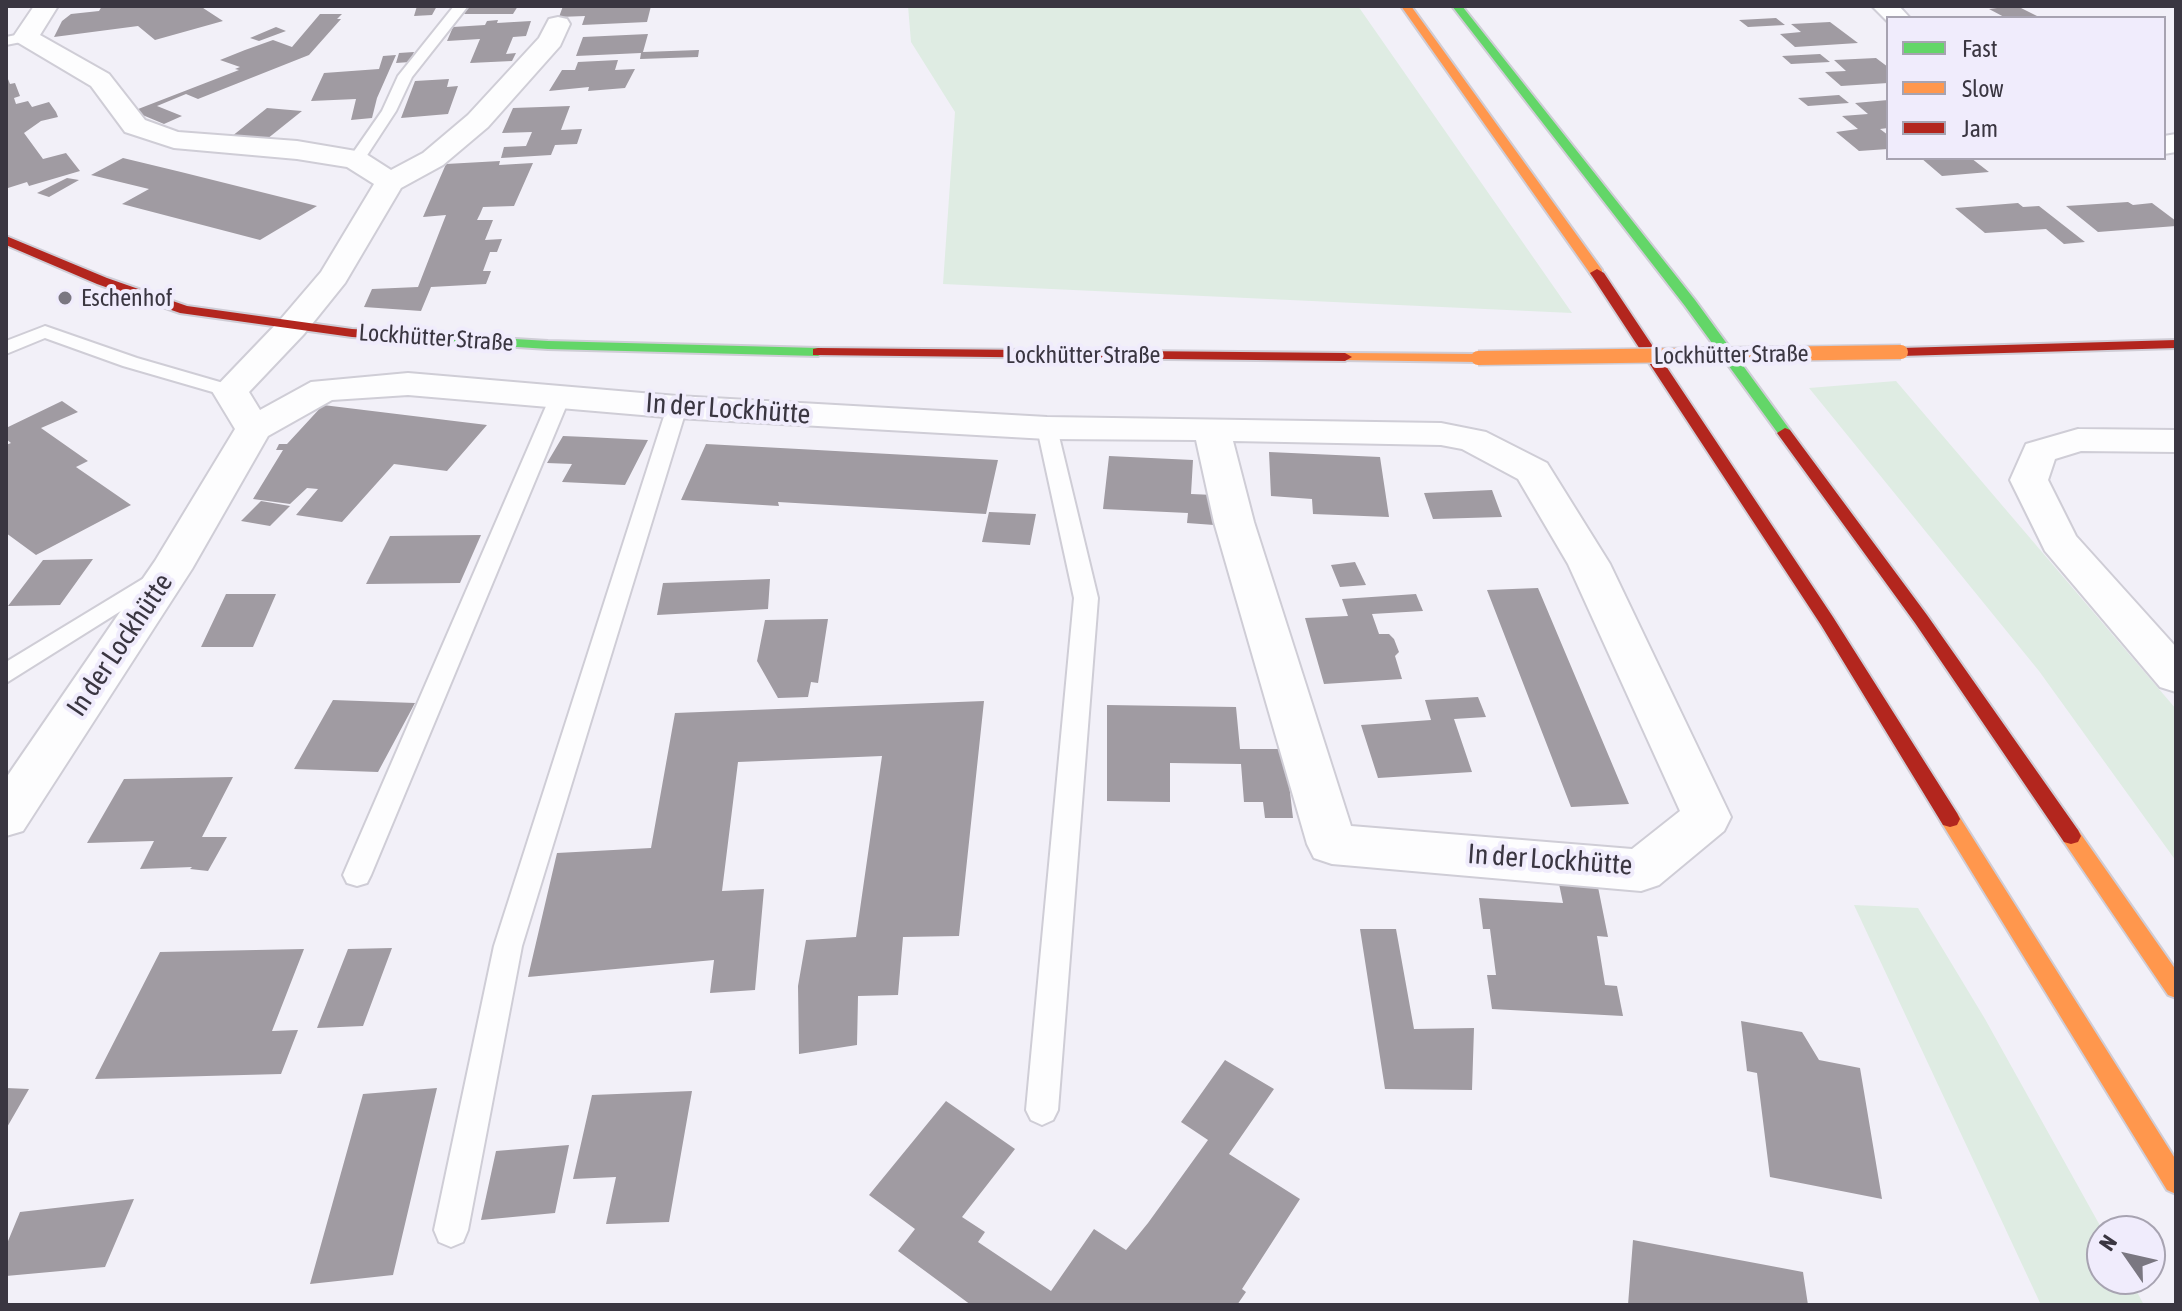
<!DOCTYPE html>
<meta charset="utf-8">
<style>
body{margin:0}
#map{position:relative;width:2182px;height:1311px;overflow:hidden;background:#f2f0f8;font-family:"Asap Condensed",sans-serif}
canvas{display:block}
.frame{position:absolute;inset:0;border:8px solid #3a3641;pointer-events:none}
.legend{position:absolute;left:1886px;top:16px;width:280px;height:144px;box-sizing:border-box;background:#f0ecfc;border:2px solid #a7a3b1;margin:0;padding:10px 14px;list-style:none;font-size:24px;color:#3a3641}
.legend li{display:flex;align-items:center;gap:16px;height:40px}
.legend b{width:40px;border:2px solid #a7a3b1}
.north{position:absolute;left:2086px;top:1215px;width:80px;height:80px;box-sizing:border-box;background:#f0ecfc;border:2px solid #a7a3b1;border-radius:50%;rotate:304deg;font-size:22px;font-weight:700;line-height:32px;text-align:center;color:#3a3641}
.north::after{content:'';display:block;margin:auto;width:28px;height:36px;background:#7a7781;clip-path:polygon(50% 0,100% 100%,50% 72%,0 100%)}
</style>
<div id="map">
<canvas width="2182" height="1311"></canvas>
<div class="frame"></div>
<ul class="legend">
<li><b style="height:10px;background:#63d668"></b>Fast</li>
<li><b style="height:10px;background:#ff974d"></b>Slow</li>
<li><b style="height:10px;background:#b3261e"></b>Jam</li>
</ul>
<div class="north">N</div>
</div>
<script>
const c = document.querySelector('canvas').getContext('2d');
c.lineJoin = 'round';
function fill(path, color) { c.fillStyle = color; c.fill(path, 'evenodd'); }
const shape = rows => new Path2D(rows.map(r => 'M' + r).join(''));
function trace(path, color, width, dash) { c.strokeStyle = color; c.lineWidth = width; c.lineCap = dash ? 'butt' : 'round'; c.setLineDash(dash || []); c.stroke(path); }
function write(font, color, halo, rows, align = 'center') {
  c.font = font + ' "Asap Condensed",sans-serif'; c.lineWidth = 8; c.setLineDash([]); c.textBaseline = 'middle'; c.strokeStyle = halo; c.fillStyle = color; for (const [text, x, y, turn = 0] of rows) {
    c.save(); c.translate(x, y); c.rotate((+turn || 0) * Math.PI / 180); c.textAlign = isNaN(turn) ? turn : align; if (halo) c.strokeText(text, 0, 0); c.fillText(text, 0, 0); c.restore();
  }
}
const green = shape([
 [908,6,1358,6,1572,313,943,284,955,112,911,42],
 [1896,381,2176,709,2176,861,2039,671,1809,388],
 [1854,905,1918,908,1985,1019,2103,1231,2102,1279,2130,1279,2144,1305,2041,1305]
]);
const building = shape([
 [102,6,200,6,223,21,155,40,138,26,54,37,62,21,71,14,99,11],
 [417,6,437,6,432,15,414,16],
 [469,6,518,6,513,14,464,14],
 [563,6,588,8,651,6,647,22,582,25,585,16,559,17],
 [2013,6,2017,6,2041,18,2006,18,1989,9],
 [320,14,342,14,337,19,341,19,309,55,198,99,186,94,157,106,182,116,164,124,133,111,239,70,235,69,240,67,220,60,245,50,273,40,292,47],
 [1776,18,1785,25,1748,27,1739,20],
 [498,20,497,23,531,21,526,36,513,37,506,54,516,53,512,61,470,63,480,39,447,41,453,27,485,25,487,21],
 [1830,22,1858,43,1795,47,1780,34,1801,32,1791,24],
 [276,27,286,31,259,41,250,38],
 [648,34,643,52,699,50,698,57,640,59,641,53,576,56,583,37],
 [414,52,410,62,396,63,399,53],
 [1820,54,1830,62,1791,64,1782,56],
 [396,55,377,98,372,118,351,120,356,99,311,101,324,73,379,69,383,56],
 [1876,58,1888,67,1888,83,1841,86,1825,72,1846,71,1834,60],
 [618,60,615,70,635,69,625,88,588,91,589,87,549,91,562,70,575,70,578,62],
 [6,74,10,84,15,83,20,96,14,98,16,104,28,101,32,107,49,102,56,112,58,117,41,121,24,133,43,159,66,153,80,171,29,186,27,182,8,188],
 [449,79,447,87,458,86,448,114,401,118,415,81],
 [1839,95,1849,103,1808,106,1798,98],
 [1888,100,1888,128,1880,129,1888,135,1888,149,1859,151,1836,132,1858,129,1842,116,1868,114,1855,103],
 [570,106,561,130,582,129,577,144,555,145,551,155,501,158,504,147,526,146,532,132,502,133,513,108],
 [267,108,302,111,267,139,231,137],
 [123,158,181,172,317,206,260,240,122,204,149,189,91,175],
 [1921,158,1971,158,1989,172,1942,176],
 [500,161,499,165,533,163,514,206,483,207,480,214,477,220,493,220,485,240,502,239,497,252,490,252,483,271,491,271,486,284,431,287,421,311,364,307,372,289,418,287,446,215,423,217,446,164],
 [67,178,79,180,49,197,37,193],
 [2128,202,2133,205,2152,203,2176,221,2176,226,2098,232,2066,206],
 [2018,203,2023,207,2039,206,2085,242,2064,244,2046,229,1985,233,1955,208],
 [62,401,78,412,41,428,88,461,76,467,131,505,36,555,6,533,6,445,11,443,6,439,6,428],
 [323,405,487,425,447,471,394,464,342,522,296,515,318,489,307,488,290,504,253,499,283,450,276,450,279,444,287,444],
 [563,436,587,437,648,440,625,485,562,482,572,464,547,463],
 [706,444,799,449,998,460,986,514,778,502,779,506,681,500],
 [1269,452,1380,457,1389,517,1313,514,1312,499,1271,496],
 [1109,456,1193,460,1191,494,1214,495,1214,525,1187,523,1188,513,1103,509],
 [1492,490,1502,517,1433,519,1424,493],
 [261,501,290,506,270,526,241,521],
 [989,512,1036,514,1030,545,982,542],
 [481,535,460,583,366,584,390,536],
 [93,559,60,605,8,606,43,560],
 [1355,562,1366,585,1340,587,1331,565],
 [770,579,768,609,657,615,663,583],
 [1538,588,1629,804,1571,807,1487,590],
 [226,594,276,594,253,647,201,647],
 [1416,594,1423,611,1372,614,1379,634,1389,634,1394,639,1399,652,1395,656,1402,679,1324,684,1305,618,1348,616,1342,599],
 [828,619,818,683,811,682,808,697,778,698,757,661,765,620],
 [1478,697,1486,717,1454,719,1472,772,1378,778,1361,725,1431,720,1425,700],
 [333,700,415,703,378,772,294,769],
 [984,701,959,936,903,937,898,995,858,996,857,1045,799,1054,798,986,806,940,856,937,882,756,738,762,722,891,764,889,755,990,710,993,714,960,528,977,557,853,651,848,675,713],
 [1107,705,1236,707,1240,749,1285,749,1293,818,1265,818,1263,802,1244,802,1241,764,1170,763,1170,802,1107,801],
 [233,777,202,837,227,837,208,871,190,869,192,867,140,869,154,841,87,843,124,779],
 [1559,884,1598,887,1608,937,1597,936,1605,985,1617,986,1623,1016,1492,1009,1487,975,1496,975,1490,929,1483,929,1479,898,1563,903],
 [1360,929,1396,929,1414,1029,1474,1028,1472,1090,1385,1089],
 [392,948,363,1026,317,1028,348,949],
 [304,949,272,1031,298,1030,281,1074,95,1079,160,952],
 [1741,1021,1802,1032,1819,1060,1860,1068,1882,1199,1770,1177,1757,1073,1747,1071],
 [1225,1060,1274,1089,1229,1154,1300,1199,1242,1289,1246,1292,1237,1305,971,1305,898,1251,915,1229,869,1195,946,1101,1015,1149,962,1217,985,1232,978,1242,1051,1291,1094,1229,1126,1250,1148,1223,1208,1140,1181,1122],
 [6,1088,29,1089,6,1129],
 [437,1088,393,1275,310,1284,363,1094],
 [692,1091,669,1222,606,1224,616,1177,573,1179,592,1095],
 [569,1145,555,1213,481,1220,496,1151],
 [134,1199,105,1267,6,1276,6,1246,20,1212],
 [1633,1240,1803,1272,1808,1305,1628,1305]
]);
const lane = shape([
 [454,6,468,6,412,77,396,111,362,163,350,163,348,160,382,111,398,76,454,6],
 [26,33,31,34,31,40,6,45,6,37,26,33],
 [45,326,137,358,237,387,240,391,237,395,223,395,123,366,45,338,6,354,6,341,45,326],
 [560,391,570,397,371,875,367,883,357,886,347,883,343,875,550,397,560,391],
 [677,401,687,407,522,946,468,1230,463,1242,451,1247,439,1242,434,1230,494,946,667,407,677,401],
 [1047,422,1057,428,1098,598,1058,1110,1053,1120,1042,1125,1031,1120,1026,1110,1074,598,1037,428,1047,422],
 [159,569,167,572,170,577,167,582,6,683,6,662,159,569]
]);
const street = shape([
 [34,6,58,6,40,35,109,74,145,120,178,132,297,141,356,151,366,154,391,170,423,153,468,115,539,38,549,19,558,17,567,19,570,24,560,46,488,127,443,165,401,188,345,283,304,334,249,392,260,410,311,382,408,373,677,396,1047,417,1441,423,1486,432,1547,463,1552,471,1610,564,1731,817,1724,831,1659,885,1641,891,1332,864,1314,858,1307,844,1214,522,1196,440,1047,439,677,418,408,395,332,400,268,436,192,569,23,831,6,836,6,778,155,561,235,429,212,391,280,320,321,272,374,184,347,167,297,159,174,148,125,132,91,86,17,42,13,37,34,6],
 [1233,441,1441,445,1462,449,1518,479,1568,564,1680,811,1632,849,1351,826,1254,522,1233,441],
 [1872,6,1899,6,1910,18,1888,18,1888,22,1872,6],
 [2176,134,2176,152,2164,154,2164,136,2176,134],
 [2078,429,2176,430,2176,452,2081,451,2055,459,2048,480,2076,536,2176,647,2176,692,2160,687,2045,551,2010,480,2026,444,2078,429]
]);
const fast = shape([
 [1452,6,1462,6,1695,300,1790,430,1790,436,1780,436,1685,306,1452,6],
 [399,332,548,341,818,348,825,352,818,356,548,349,394,339,394,333,399,332]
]);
const slow = shape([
 [1401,6,1411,6,1602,270,1602,276,1592,276,1401,6],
 [1345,353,1478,354,1485,358,1478,362,1340,360,1338,357,1345,353],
 [1950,811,1957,813,2176,1160,2176,1194,2167,1190,1943,825,1940,819,1943,813,1950,811],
 [2071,828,2078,830,2176,970,2176,998,2168,995,2064,842,2061,836,2064,830,2071,828]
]);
const jam = shape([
 [6,236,107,278,187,306,352,329,399,332,406,336,399,340,352,337,180,313,97,284,6,245,6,236],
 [1597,269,1604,273,1833,617,1957,813,1960,819,1957,825,1950,827,1943,825,1821,625,1590,273,1597,269],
 [2176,340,2176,348,1901,356,1894,352,1901,348,2176,340],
 [818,348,1345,353,1352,357,1345,361,813,355,813,349,818,348],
 [1785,428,1790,430,1927,615,2078,830,2081,836,2078,842,2071,844,2064,842,1915,623,1777,433,1785,428]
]);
const slowBridge = shape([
 [1478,358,1901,352]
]);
const markers = [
 [65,298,8,"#7a7781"]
];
const farPoinames = [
 ["Eschenhof",81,298]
];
const farStreetnames = [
 ["Lockhütter Straße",436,338,4],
 ["Lockhütter Straße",1083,355],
 ["Lockhütter Straße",1731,355,-1]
];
const streetNames = [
 ["In der Lockhütte",728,409,4],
 ["In der Lockhütte",120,645,-56],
 ["In der Lockhütte",1550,860,4]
];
fill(green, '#dfece3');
fill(building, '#a09ba2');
trace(lane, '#cfcdd6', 4);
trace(street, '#cfcdd6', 4);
trace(fast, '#cfcdd6', 4);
trace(slow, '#cfcdd6', 4);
trace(jam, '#cfcdd6', 4);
fill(lane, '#fdfdfe');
fill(street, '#fdfdfe');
fill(fast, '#63d668');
fill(slow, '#ff974d');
fill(jam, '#b3261e');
trace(slowBridge, '#cfcdd6', 17, []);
trace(slowBridge, '#ff974d', 14);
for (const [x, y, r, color] of markers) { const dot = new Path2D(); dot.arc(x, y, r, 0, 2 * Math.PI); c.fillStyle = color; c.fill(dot); trace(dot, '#f0ecfc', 3); }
write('24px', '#3a3641', '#f0ecfc', farPoinames, 'left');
write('24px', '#3a3641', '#f0ecfc', farStreetnames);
write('28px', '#3a3641', '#f0ecfc', streetNames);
</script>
